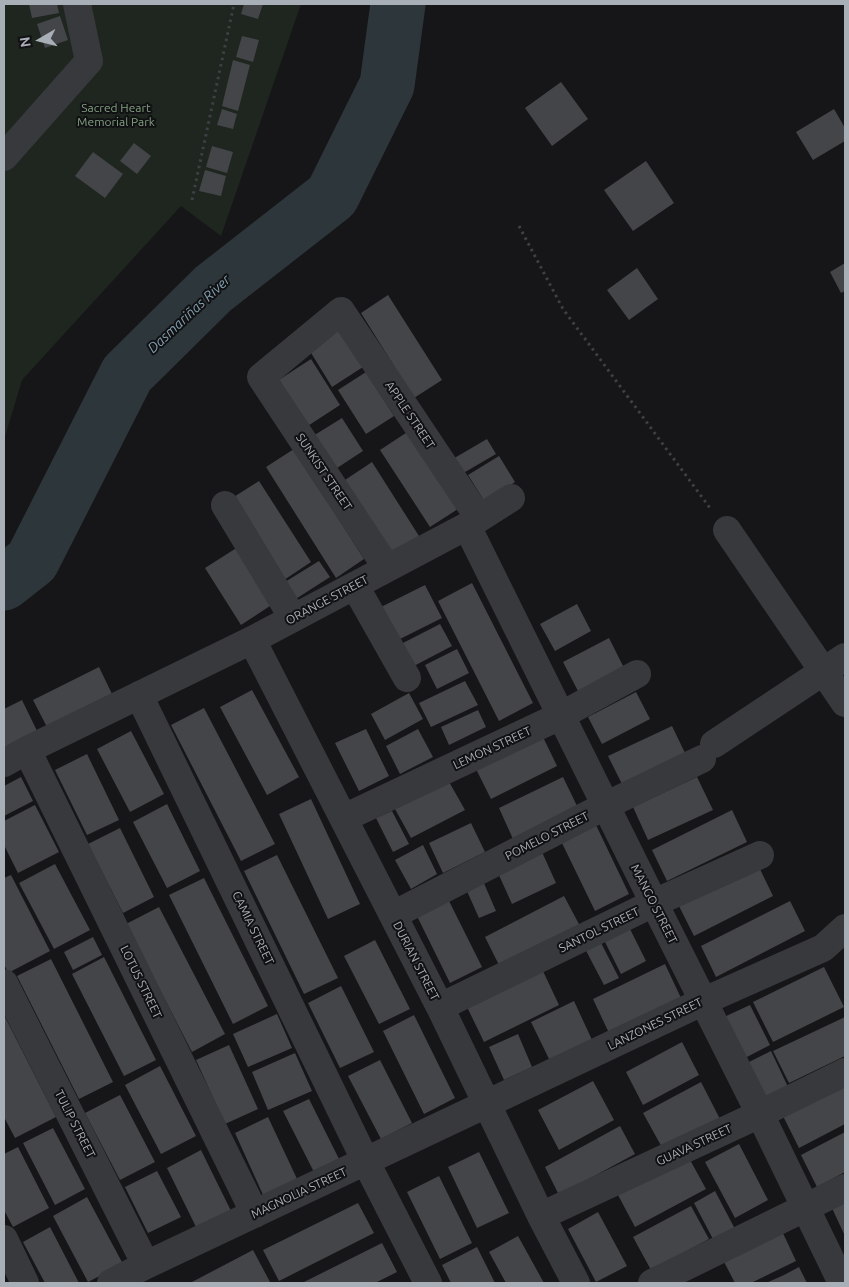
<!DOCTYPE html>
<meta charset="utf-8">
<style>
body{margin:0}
#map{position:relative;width:849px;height:1287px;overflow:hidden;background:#161618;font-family:Ubuntu,sans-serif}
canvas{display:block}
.frame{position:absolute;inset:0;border:5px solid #a9afb7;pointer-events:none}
.north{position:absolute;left:15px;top:15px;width:50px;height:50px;-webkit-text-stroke:4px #111113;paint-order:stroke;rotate:262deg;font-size:14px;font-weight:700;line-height:20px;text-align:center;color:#a9afb7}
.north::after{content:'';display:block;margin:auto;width:18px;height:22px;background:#a9afb7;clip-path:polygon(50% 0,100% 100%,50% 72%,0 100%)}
</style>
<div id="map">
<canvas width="849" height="1287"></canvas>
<div class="frame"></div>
<div class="north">N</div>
</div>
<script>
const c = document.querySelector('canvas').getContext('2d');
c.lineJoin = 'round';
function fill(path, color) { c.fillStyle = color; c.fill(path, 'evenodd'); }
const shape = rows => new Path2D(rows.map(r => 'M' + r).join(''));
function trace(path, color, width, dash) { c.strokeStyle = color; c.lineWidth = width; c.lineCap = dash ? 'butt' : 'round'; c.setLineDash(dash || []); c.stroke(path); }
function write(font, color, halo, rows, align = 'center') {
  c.font = font + ' Ubuntu,sans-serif'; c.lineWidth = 4; c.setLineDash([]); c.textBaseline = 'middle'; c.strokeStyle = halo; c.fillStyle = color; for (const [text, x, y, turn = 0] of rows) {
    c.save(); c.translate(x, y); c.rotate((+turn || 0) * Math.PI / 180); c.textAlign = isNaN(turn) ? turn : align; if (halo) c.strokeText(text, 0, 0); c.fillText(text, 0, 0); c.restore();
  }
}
const green = shape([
 [4,4,301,4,221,236,181,206,22,380,4,440]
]);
const river = shape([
 [4,583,32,561,127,374,213,289,332,196,387,85,398,4]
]);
const building = shape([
 [29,4,57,4,59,13,32,18],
 [244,4,263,4,258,19,241,14],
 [60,16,68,40,45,48,37,24],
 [242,36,259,40,253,62,236,57],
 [233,60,250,65,238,111,222,106],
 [561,82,588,119,552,146,525,108],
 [222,109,237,114,233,129,217,125],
 [834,109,845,128,845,141,813,160,796,132],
 [134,143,151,156,137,174,120,161],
 [212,146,233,152,227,173,206,167],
 [93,152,123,174,105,198,75,176],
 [646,161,674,203,633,231,604,190],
 [205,170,226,176,221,196,199,191],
 [845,263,845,291,841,293,830,272],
 [637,268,658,299,629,320,607,290],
 [388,295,442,380,414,398,361,313],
 [335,324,363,367,332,387,305,343],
 [311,359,340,405,300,431,271,385],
 [366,372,394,416,366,434,338,390],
 [342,418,363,451,334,470,313,436],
 [412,429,461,507,430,527,380,450],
 [487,439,496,454,460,475,451,460],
 [294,449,364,559,336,578,266,467],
 [499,456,515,482,485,502,468,475],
 [372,462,419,536,391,554,345,480],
 [259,481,311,562,281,582,229,500],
 [238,547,273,604,241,625,205,568],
 [319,561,330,577,291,602,280,585],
 [472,583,533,703,499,721,438,601],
 [425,585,442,618,398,640,381,607],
 [577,604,591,631,555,651,540,624],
 [440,624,452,646,412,667,401,644],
 [609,638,624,668,578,691,563,662],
 [457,649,469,673,437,689,425,665],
 [99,667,113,696,48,729,33,700],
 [465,681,478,705,431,727,419,703],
 [252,690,299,777,267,795,220,707],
 [636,692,650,719,602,744,588,717],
 [409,693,423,719,385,740,371,714],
 [22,700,39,735,4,751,4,709],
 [204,708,275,844,241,861,171,725],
 [478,710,486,727,449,745,441,727],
 [672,726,686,755,623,786,608,756],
 [366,729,389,776,359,791,335,743],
 [418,729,433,757,400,774,386,746],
 [131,731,164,794,130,812,97,749],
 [543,737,557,766,491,799,476,769],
 [87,754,119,820,87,835,55,770],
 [21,777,33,801,4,816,4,786],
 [563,777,578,808,513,839,499,808],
 [697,777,713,810,648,840,633,807],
 [448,780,465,810,411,838,395,809],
 [311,799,360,904,328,919,279,814],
 [167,804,200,871,167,888,133,822],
 [35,805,59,852,18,873,4,845,4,821],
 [732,810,747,842,667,881,652,850],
 [392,811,409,844,393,852,376,818],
 [471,823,485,852,443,873,429,843],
 [596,825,629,894,595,911,561,841],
 [120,828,154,897,123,913,88,844],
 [423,845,437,874,411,889,395,860],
 [542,852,556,883,512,904,498,873],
 [277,855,338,978,304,994,244,871],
 [55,864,90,930,54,949,19,883],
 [758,865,773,896,694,936,679,906],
 [11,875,50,951,8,973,4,964,4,878],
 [204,878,268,1006,233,1024,169,895],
 [483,881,496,911,479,918,466,889],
 [446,895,482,967,450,983,414,910],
 [564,896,580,926,500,967,485,937],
 [790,901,805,931,716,977,701,946],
 [159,907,225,1034,192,1052,126,924],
 [630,929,646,961,621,974,605,942],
 [597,935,619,978,604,985,582,943],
 [93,937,102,955,73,970,64,952],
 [375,940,410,1009,379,1024,344,956],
 [104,957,156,1060,124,1076,72,974],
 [51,959,113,1082,79,1099,17,976],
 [665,964,681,998,609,1033,593,999],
 [824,967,844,1007,773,1042,753,1002],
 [542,969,559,1005,484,1042,467,1007],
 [341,986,374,1052,340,1068,308,1003],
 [574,1001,593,1042,551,1063,531,1022],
 [750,1005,770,1045,743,1059,724,1017],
 [277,1014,292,1048,248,1067,233,1034],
 [4,1015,56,1117,15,1138,4,1117],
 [414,1015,455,1098,424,1114,383,1031],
 [845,1017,845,1056,789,1083,773,1051],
 [518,1034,532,1067,504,1080,489,1047],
 [682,1042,699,1075,643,1105,626,1072],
 [229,1045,258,1109,225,1124,196,1060],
 [771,1051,789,1089,761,1103,743,1065],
 [295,1053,312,1091,268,1110,252,1072],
 [380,1060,412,1123,381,1139,348,1076],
 [160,1066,196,1136,161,1154,125,1085],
 [593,1081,614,1120,559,1150,538,1110],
 [701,1082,721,1121,664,1151,643,1113],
 [845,1084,845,1124,799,1148,783,1116],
 [120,1095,155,1162,120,1180,85,1113],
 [309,1099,343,1167,318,1180,283,1111],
 [268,1117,298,1181,264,1197,235,1133],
 [620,1126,635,1154,559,1195,545,1167],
 [53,1128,85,1189,55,1205,23,1143],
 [845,1132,845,1172,817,1187,801,1155],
 [739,1144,768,1200,735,1218,705,1162],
 [18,1147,49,1208,13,1227,4,1210,4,1154],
 [201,1150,231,1211,197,1229,167,1168],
 [479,1152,509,1213,477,1228,448,1167],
 [689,1158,706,1189,635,1227,618,1195],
 [157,1171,181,1217,148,1233,125,1187],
 [439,1176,472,1243,440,1259,407,1192],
 [715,1191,735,1229,714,1241,694,1203],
 [87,1197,123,1264,88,1282,53,1216],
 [845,1199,845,1236,831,1206],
 [358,1203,374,1233,279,1281,263,1250],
 [691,1206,709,1239,651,1270,633,1237],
 [598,1212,627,1266,596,1282,568,1229],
 [50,1227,79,1283,45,1283,23,1242],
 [782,1231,796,1261,751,1283,735,1283,723,1260],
 [518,1236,544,1283,506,1283,489,1252],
 [382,1243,397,1272,375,1283,302,1283],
 [477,1247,495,1283,451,1283,442,1265],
 [253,1250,270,1282,268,1283,190,1283],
 [799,1267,807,1283,766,1283,784,1275]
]);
const path = shape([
 [192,200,234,4],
 [519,226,563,309,710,508]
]);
const minor = shape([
 [4,157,89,61,77,4],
 [225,505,293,618],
 [467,526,654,903,760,1114,842,1283],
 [727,530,845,703],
 [387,568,261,377,341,311,479,518],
 [355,586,407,678],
 [252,640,440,1007,541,1216,576,1283],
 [139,695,366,1162,428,1283],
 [714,744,845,657],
 [27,750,255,1214],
 [4,763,27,750,252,640,467,526,511,498],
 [344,818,560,716,637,674],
 [393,915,605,806,702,759],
 [4,983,146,1265],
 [440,1007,654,903,760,855],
 [541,1216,760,1114,845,1072],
 [4,1239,25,1283],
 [111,1283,146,1265,704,1001,823,948,845,928],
 [652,1283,845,1188]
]);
const parkNames = [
 ["Sacred Heart",116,108],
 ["Memorial Park",116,122]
];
const streetNames = [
 ["APPLE STREET",410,415,56],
 ["SUNKIST STREET",324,472,56],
 ["ORANGE STREET",327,600,-28],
 ["LEMON STREET",492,748,-25],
 ["POMELO STREET",547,836,-27],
 ["MANGO STREET",654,904,63],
 ["CAMIA STREET",253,928,64],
 ["SANTOL STREET",599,930,-26],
 ["DURIAN STREET",416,961,63],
 ["LOTUS STREET",141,982,64],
 ["LANZONES STREET",655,1024,-26],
 ["TULIP STREET",75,1124,63],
 ["GUAVA STREET",694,1145,-25],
 ["MAGNOLIA STREET",299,1193,-25]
];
const waterNames = [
 ["Dasmariñas River",189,314,-43]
];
fill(green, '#1e261f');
trace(river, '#2d373b', 55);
fill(building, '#434548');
trace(path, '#3d4044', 3, [2.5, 4]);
trace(minor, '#37393d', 28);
write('12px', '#83a181', '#111113', parkNames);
write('12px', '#a9afb7', '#111113', streetNames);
write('italic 14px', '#82a1b1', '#111113', waterNames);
</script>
